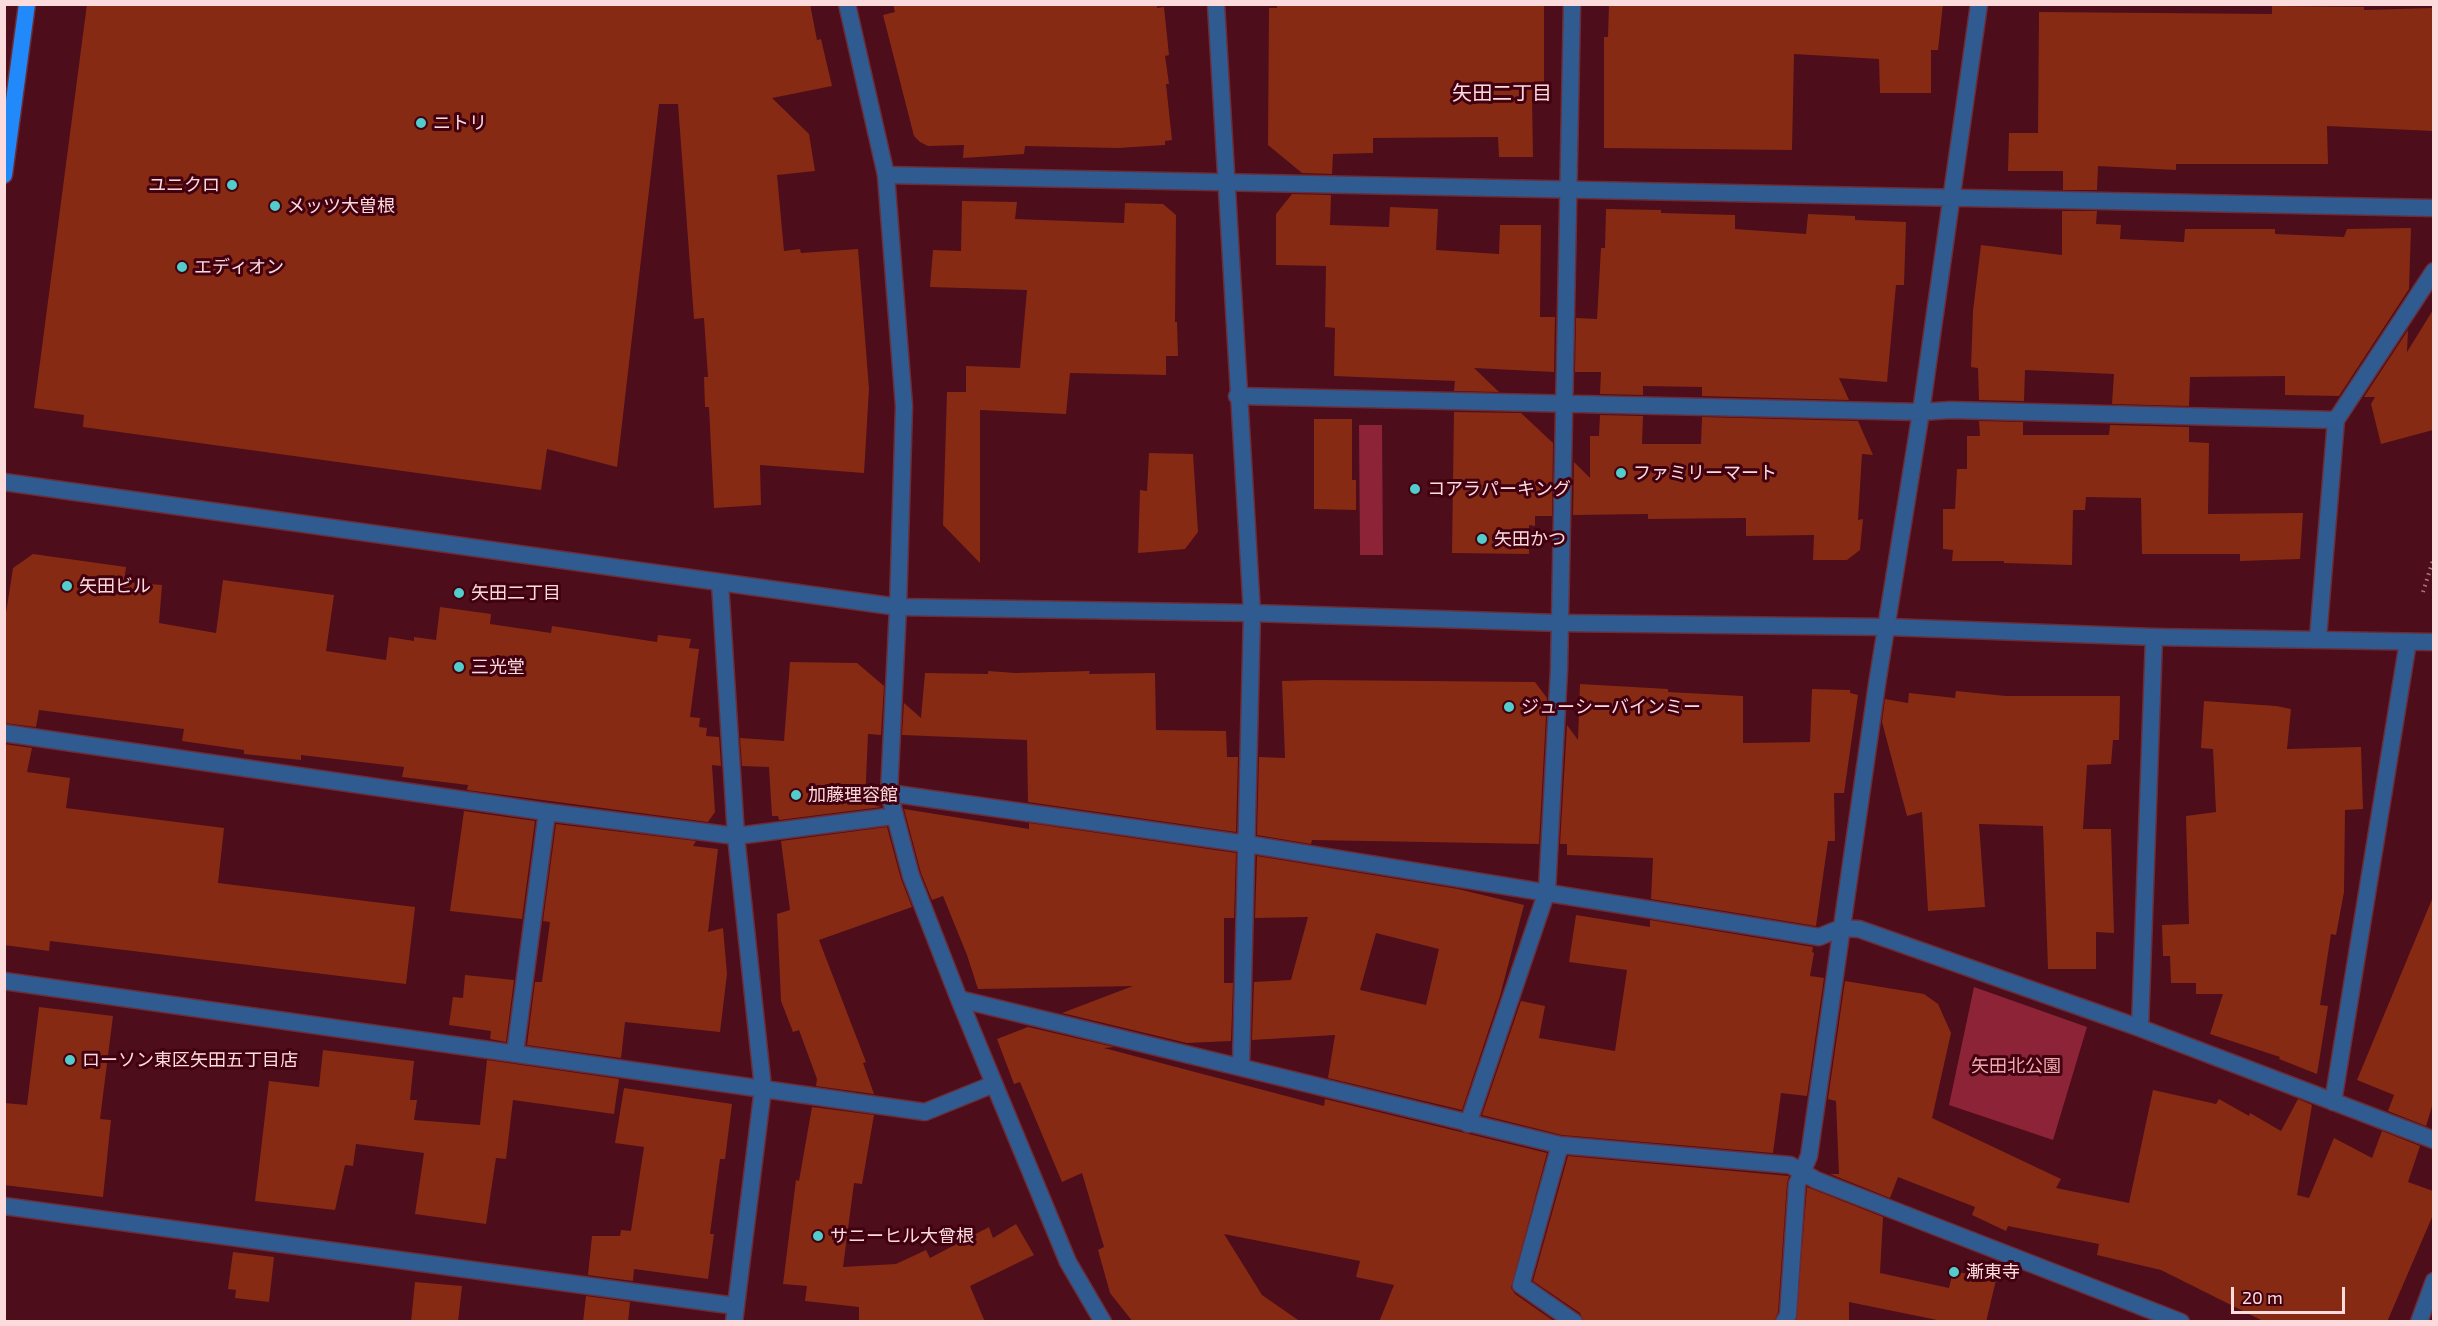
<!DOCTYPE html>
<meta charset="utf-8">
<style>
body{margin:0}
#map{position:relative;width:2438px;height:1326px;overflow:hidden;background:#4d0d1a;font-family:"Exo 2",sans-serif}
canvas{display:block}
.frame{position:absolute;inset:0;border:6px solid #fcdbdc;pointer-events:none}
.scale{position:absolute;left:2231px;top:1287px;width:114px;height:27px;box-sizing:border-box;border:3px solid #fcdbdc;border-top:0;padding-left:8px;font-size:18px;line-height:21px;white-space:nowrap;color:#fcdbdc;-webkit-text-stroke:4px #410110;paint-order:stroke}
</style>
<div id="map">
<canvas width="2438" height="1326"></canvas>
<div class="frame"></div>
<div class="scale">20 m</div>
</div>
<script>
const c = document.querySelector('canvas').getContext('2d');
c.lineJoin = 'round';
function fill(path, color) { c.fillStyle = color; c.fill(path, 'evenodd'); }
const shape = rows => new Path2D(rows.map(r => 'M' + r).join(''));
function trace(path, color, width, dash) { c.strokeStyle = color; c.lineWidth = width; c.lineCap = dash ? 'butt' : 'round'; c.setLineDash(dash || []); c.stroke(path); }
function write(font, color, halo, rows, align = 'center') {
  c.font = font + ' "Exo 2","Noto Sans JP",sans-serif'; c.lineWidth = 6; c.setLineDash([]); c.textBaseline = 'middle'; c.strokeStyle = halo; c.fillStyle = color; for (const [text, x, y, turn = 0] of rows) {
    c.save(); c.translate(x, y); c.rotate((+turn || 0) * Math.PI / 180); c.textAlign = isNaN(turn) ? turn : align; if (halo) c.strokeText(text, 0, 0); c.fillText(text, 0, 0); c.restore();
  }
}
const green = shape([
 [1359,425,1382,425,1383,555,1360,555],
 [1974,987,2087,1027,2053,1140,1949,1105]
]);
const building = shape([
 [87,4,810,4,817,40,821,39,832,86,772,98,809,134,815,171,777,175,784,251,800,249,801,253,858,249,869,389,864,473,760,465,761,505,714,508,709,407,705,407,704,377,708,377,704,318,694,319,678,104,659,104,617,467,547,449,541,490,83,427,84,415,34,408],
 [893,4,1157,4,1157,8,1164,7,1169,55,1165,56,1169,84,1166,84,1172,140,1165,141,1165,145,1118,148,1025,146,1024,154,963,158,964,145,928,146,920,142,914,136,883,15,895,12],
 [1277,4,1544,4,1544,97,1532,97,1533,157,1499,157,1498,137,1373,138,1373,153,1333,154,1332,174,1302,173,1268,145,1269,8,1277,8],
 [1609,4,1943,4,1938,50,1931,50,1931,93,1880,93,1879,59,1794,54,1792,150,1604,148,1604,37,1608,37],
 [2272,6,2364,7,2364,10,2433,8,2433,131,2327,126,2328,164,2176,164,2176,170,2098,166,2097,190,2063,190,2063,171,2008,171,2009,133,2038,133,2039,12,2272,14],
 [1292,194,1331,195,1330,225,1389,227,1390,207,1438,209,1436,250,1499,254,1500,225,1541,225,1540,317,1555,317,1554,372,1474,368,1499,392,1454,391,1455,381,1334,376,1335,328,1325,327,1326,266,1276,265,1276,214],
 [962,201,1017,202,1015,219,1124,223,1125,203,1163,204,1176,215,1175,322,1177,322,1178,356,1166,356,1166,375,1070,373,1066,414,980,410,980,563,943,525,947,392,966,392,966,366,1020,368,1027,290,930,287,933,250,961,251],
 [1606,209,1661,210,1661,213,1735,215,1735,229,1806,234,1808,214,1855,216,1855,220,1906,222,1904,285,1896,285,1887,382,1839,378,1849,400,1702,396,1702,387,1643,386,1643,395,1600,394,1601,372,1575,372,1576,318,1597,319,1601,248,1605,248],
 [2062,211,2097,211,2096,224,2121,225,2120,239,2184,242,2185,229,2275,229,2275,234,2344,237,2347,229,2411,228,2409,289,2339,396,2285,395,2285,376,2190,377,2189,406,2112,404,2114,374,2025,370,2024,401,1979,400,1978,368,1971,367,1973,311,1981,245,2062,255],
 [2433,310,2433,430,2381,444,2371,404,2375,397,2364,397,2408,330,2407,352],
 [1454,412,1521,413,1553,443,1552,516,1535,516,1535,526,1529,525,1529,554,1452,553],
 [1600,415,1643,416,1642,444,1701,444,1702,417,1858,421,1873,455,1862,454,1858,520,1863,519,1860,550,1847,560,1813,560,1814,535,1746,536,1746,518,1648,519,1648,514,1573,515,1574,462,1590,478,1590,436,1599,436],
 [1314,419,1352,419,1352,480,1356,480,1356,510,1314,509],
 [1979,421,2023,422,2023,435,2109,435,2110,425,2189,427,2189,442,2209,443,2208,514,2303,513,2300,559,2240,561,2240,554,2142,554,2141,498,2086,497,2085,510,2073,510,2072,565,2004,563,2004,561,1952,561,1953,550,1943,549,1943,509,1955,509,1957,469,1967,469,1967,436,1980,436],
 [1149,453,1193,454,1198,532,1185,549,1138,553,1140,490,1147,491],
 [33,554,126,567,124,582,162,585,159,623,216,633,223,580,334,595,326,651,386,660,389,637,414,641,414,637,436,640,440,607,491,614,490,624,551,633,552,626,657,642,658,635,691,639,689,648,699,649,690,717,700,718,699,727,707,728,706,736,719,737,721,766,712,765,715,812,708,822,467,790,468,785,402,777,404,767,301,755,301,760,244,754,244,750,182,741,184,729,39,710,36,727,4,723,4,626,13,568],
 [790,662,857,663,884,686,881,735,868,734,865,803,882,807,779,820,778,816,772,816,769,767,742,766,740,738,784,741],
 [988,671,1015,673,1090,671,1089,674,1155,673,1156,730,1226,731,1227,757,1238,757,1236,832,1028,802,1027,740,902,735,904,703,921,718,925,673,988,674],
 [1317,680,1535,682,1547,698,1539,844,1312,840,1311,844,1257,835,1259,757,1285,758,1282,681],
 [1580,684,1668,689,1668,692,1743,696,1743,743,1810,742,1812,689,1850,690,1850,693,1858,695,1844,793,1834,793,1835,841,1828,841,1816,926,1651,899,1653,858,1567,855,1567,844,1560,844,1567,725,1578,740],
 [1956,691,2006,696,2120,696,2119,740,2113,740,2111,764,2087,765,2083,829,2111,829,2114,933,2096,932,2096,969,2048,969,2043,826,1979,824,1985,907,1928,911,1922,812,1907,816,1882,722,1885,699,1908,703,1909,693,1955,698],
 [2204,701,2276,706,2291,709,2287,749,2361,747,2363,809,2345,810,2344,892,2336,935,2331,934,2320,1005,2328,1006,2317,1074,2279,1059,2280,1057,2210,1034,2223,994,2196,994,2196,983,2171,983,2170,956,2163,956,2162,925,2189,924,2186,816,2216,812,2213,749,2201,748],
 [4,744,32,748,27,772,70,778,66,808,224,828,218,883,415,907,406,984,50,941,49,951,4,945],
 [904,809,1029,829,1029,823,1236,853,1234,918,1224,918,1224,983,1233,983,1231,1041,1187,1043,1062,1013,1133,986,978,989,967,955,943,896,932,900,921,873],
 [464,811,535,821,522,919,450,911],
 [556,824,696,841,693,846,718,849,708,932,723,928,727,974,720,1032,625,1022,621,1058,527,1045,535,982,542,982,550,922,543,921],
 [887,827,901,879,912,907,819,940,866,1062,863,1063,874,1094,816,1086,817,1079,799,1030,793,1032,781,1001,777,914,790,910,781,841],
 [1257,856,1458,889,1524,905,1500,996,1462,1110,1328,1078,1335,1035,1252,1040,1254,982,1291,980,1308,917,1255,918],
 [1376,933,1439,949,1426,1005,1360,990],
 [2433,897,2433,1103,2426,1126,2388,1111,2394,1095,2357,1080],
 [1576,915,1650,927,1650,920,1813,947,1812,952,1814,953,1810,976,1824,978,1807,1096,1781,1093,1773,1153,1562,1135,1482,1115,1521,1001,1545,1006,1539,1038,1615,1051,1627,970,1569,962],
 [465,975,514,980,506,1042,490,1039,491,1031,449,1025,453,997,463,998],
 [1845,981,1924,994,1938,1004,1951,1033,1932,1118,2061,1179,2056,1188,2129,1203,2153,1090,2216,1104,2219,1099,2249,1116,2250,1113,2281,1131,2298,1099,2312,1105,2297,1195,2309,1198,2334,1138,2372,1158,2382,1131,2420,1146,2408,1182,2433,1191,2433,1215,2387,1322,2265,1322,2161,1270,2097,1255,2099,1244,2008,1226,2006,1231,1972,1215,1975,1207,1898,1177,1890,1198,1830,1174,1839,1174,1836,1101,1828,1099],
 [39,1007,113,1016,100,1119,111,1120,103,1197,4,1185,4,1103,27,1105],
 [1028,1027,1114,1047,1104,1048,1324,1106,1325,1099,1547,1153,1511,1288,1515,1294,1555,1322,1379,1322,1394,1285,1356,1277,1360,1261,1224,1234,1262,1295,1301,1322,1133,1322,1110,1293,1098,1250,1104,1247,1082,1173,1062,1182,1020,1082,1014,1084,997,1039],
 [323,1050,414,1061,410,1100,417,1100,414,1120,480,1125,487,1060,619,1079,614,1114,513,1100,506,1159,496,1158,486,1224,415,1214,424,1153,356,1144,353,1166,345,1165,335,1210,255,1201,269,1081,319,1087],
 [624,1088,732,1104,725,1159,720,1159,710,1234,714,1234,708,1279,634,1269,633,1281,588,1275,592,1236,620,1236,621,1230,631,1231,644,1147,615,1143],
 [812,1107,874,1115,862,1184,854,1183,843,1267,896,1264,926,1250,930,1258,989,1227,993,1238,1016,1224,1034,1255,970,1286,985,1322,859,1322,859,1307,805,1301,807,1286,783,1284,796,1180,799,1181],
 [1568,1156,1789,1176,1787,1183,1778,1312,1774,1322,1584,1322,1580,1313,1533,1281],
 [1807,1187,1883,1217,1880,1273,1949,1288,1953,1271,1996,1280,1986,1322,1947,1322,1849,1302,1849,1322,1796,1322],
 [233,1252,274,1257,269,1302,235,1298,236,1290,228,1289],
 [415,1282,462,1286,458,1322,411,1322],
 [586,1296,630,1302,628,1322,583,1322]
]);
const path = shape([
 [2423,592,2434,557]
]);
const minor = shape([
 [886,175,2434,208],
 [1237,396,1921,412,1950,410,2336,420],
 [720,583,736,836,763,1088,734,1322],
 [898,607,889,793,911,876,959,999,1068,1262,1103,1322],
 [2318,638,2336,420,2434,271],
 [4,733,547,812,736,836,894,816],
 [889,793,1247,844,1819,937,1841,928,1859,929,2140,1028,2434,1140],
 [4,981,925,1112,994,1084],
 [959,999,1560,1145,1790,1165,1816,1180,2181,1322],
 [2140,1028,2154,637],
 [515,1053,547,812],
 [1241,1066,1252,613],
 [2333,1102,2408,642],
 [1468,1124,1547,891,1559,670,1572,4],
 [1560,1145,1521,1285,1574,1322],
 [4,1206,736,1306],
 [1784,1322,1788,1315,1797,1184,1809,1156,1877,684,1921,412,1979,4],
 [2419,1322,2434,1281]
]);
const tertiary = shape([
 [847,4,886,175,904,406,898,607],
 [1216,4,1252,613],
 [4,482,898,607,1252,613,1560,623,1888,627,2154,637,2434,642]
]);
const primary = shape([
 [4,175,27,4]
]);
const markers = [
 [421,123,6,"#52cdcc"],
 [232,185,6,"#52cdcc"],
 [275,206,6,"#52cdcc"],
 [182,267,6,"#52cdcc"],
 [1621,473,6,"#52cdcc"],
 [1415,489,6,"#52cdcc"],
 [1482,539,6,"#52cdcc"],
 [67,586,6,"#52cdcc"],
 [459,593,6,"#52cdcc"],
 [459,667,6,"#52cdcc"],
 [1509,707,6,"#52cdcc"],
 [796,795,6,"#52cdcc"],
 [70,1060,6,"#52cdcc"],
 [818,1236,6,"#52cdcc"],
 [1954,1272,6,"#52cdcc"]
];
const poiNames = [
 ["ニトリ",433,123],
 ["ユニクロ",220,185,"right"],
 ["メッツ大曽根",287,206],
 ["エディオン",194,267],
 ["ファミリーマート",1633,473],
 ["コアラパーキング",1427,489],
 ["矢田かつ",1494,539],
 ["矢田ビル",79,586],
 ["矢田二丁目",471,593],
 ["三光堂",471,667],
 ["ジューシーバインミー",1521,707],
 ["加藤理容館",808,795],
 ["ローソン東区矢田五丁目店",82,1060],
 ["サニーヒル大曾根",830,1236],
 ["漸東寺",1966,1272]
];
const parkNames = [
 ["矢田北公園",2016,1066]
];
const neighbourhoodNames = [
 ["矢田二丁目",1502,93]
];
fill(green, '#8d2337');
fill(building, '#872a13');
trace(minor, '#692e39', 19);
trace(tertiary, '#692e39', 19);
trace(primary, '#692e39', 19);
trace(path, '#a7777e', 4, [1.5, 4.5]);
trace(minor, '#2f5b91', 16);
trace(tertiary, '#2f5b91', 16);
trace(primary, '#2189fa', 16);
for (const [x, y, r, color] of markers) { const dot = new Path2D(); dot.arc(x, y, r, 0, 2 * Math.PI); c.fillStyle = color; c.fill(dot); trace(dot, '#410110', 2); }
write('18px', '#fcdbdc', '#410110', poiNames, 'left');
write('18px', '#edabaf', '#410110', parkNames);
write('20px', '#fcdbdc', '#410110', neighbourhoodNames);
</script>
